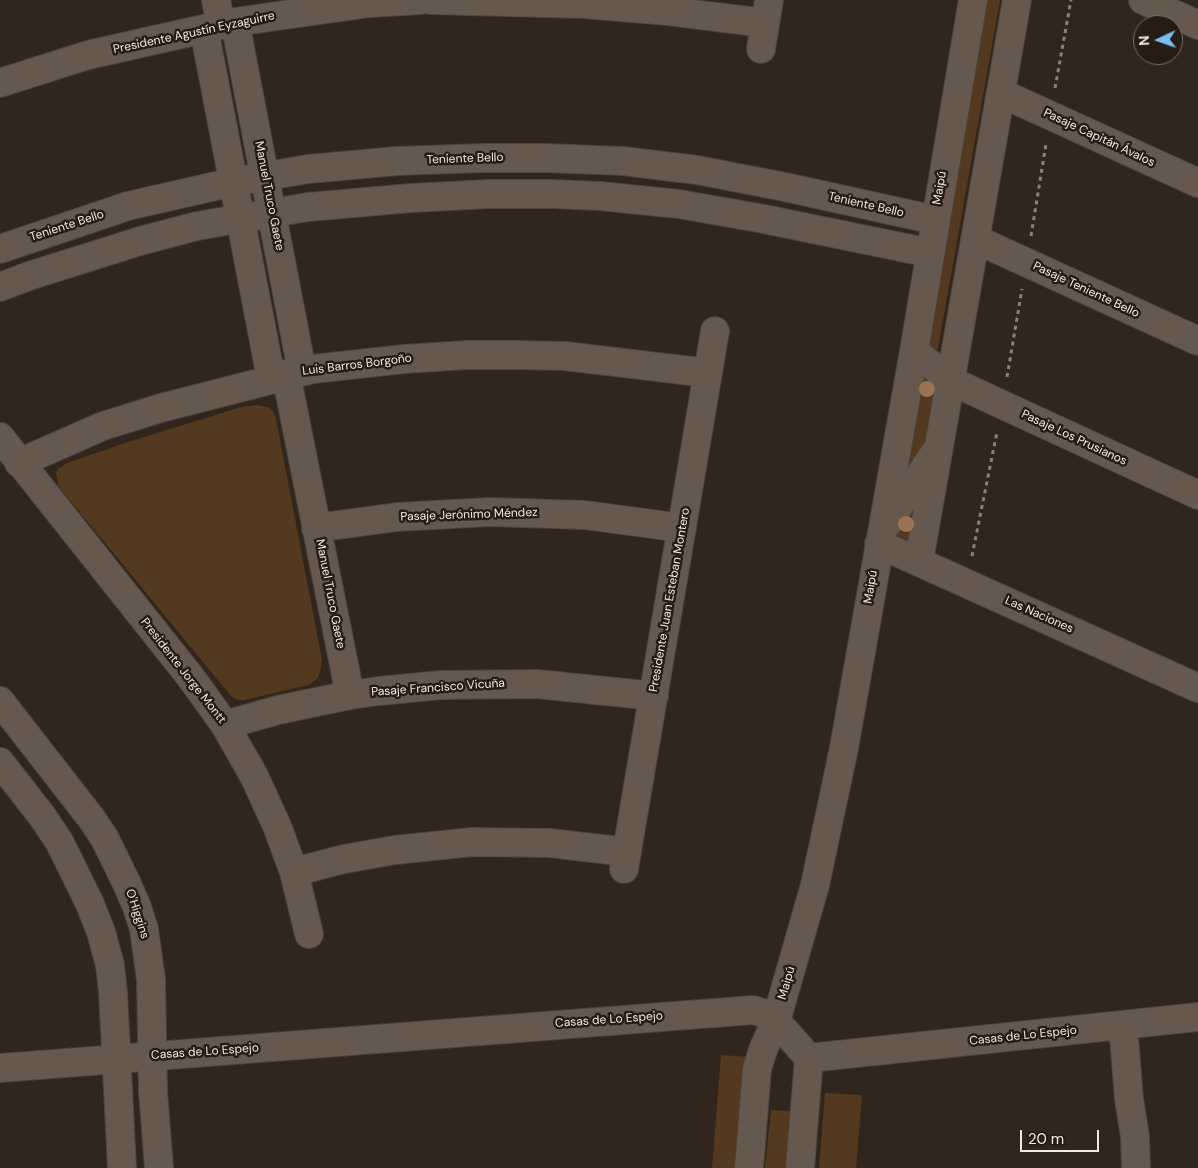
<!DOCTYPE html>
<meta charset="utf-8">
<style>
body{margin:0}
#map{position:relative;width:1198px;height:1168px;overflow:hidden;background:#30261d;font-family:"DM Sans",sans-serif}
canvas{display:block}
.north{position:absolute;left:1133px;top:15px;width:50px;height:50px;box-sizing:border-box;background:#261c14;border:1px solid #776e67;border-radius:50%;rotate:267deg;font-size:14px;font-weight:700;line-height:20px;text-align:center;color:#f0e9e3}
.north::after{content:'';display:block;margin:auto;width:18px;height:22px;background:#74c0f6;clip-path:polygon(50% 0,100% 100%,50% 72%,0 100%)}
.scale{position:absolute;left:1020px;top:1130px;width:79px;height:22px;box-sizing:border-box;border:2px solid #f0e9e3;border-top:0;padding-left:6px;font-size:15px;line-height:18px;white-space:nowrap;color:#f0e9e3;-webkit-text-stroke:4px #261c14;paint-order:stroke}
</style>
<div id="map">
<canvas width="1198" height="1168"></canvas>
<div class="north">N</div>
<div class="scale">20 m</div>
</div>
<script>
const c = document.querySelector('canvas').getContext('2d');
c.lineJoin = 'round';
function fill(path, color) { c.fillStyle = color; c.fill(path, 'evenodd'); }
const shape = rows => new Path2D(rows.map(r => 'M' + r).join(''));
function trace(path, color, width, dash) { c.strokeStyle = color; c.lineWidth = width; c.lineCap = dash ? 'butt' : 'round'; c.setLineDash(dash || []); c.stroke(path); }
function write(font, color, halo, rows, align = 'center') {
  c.font = font + ' "DM Sans",sans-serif'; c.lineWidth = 5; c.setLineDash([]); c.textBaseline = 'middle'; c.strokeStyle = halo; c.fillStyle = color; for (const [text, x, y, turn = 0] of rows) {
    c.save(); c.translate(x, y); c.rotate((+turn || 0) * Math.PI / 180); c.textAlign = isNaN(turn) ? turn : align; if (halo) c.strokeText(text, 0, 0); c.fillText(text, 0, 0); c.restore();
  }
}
const green = shape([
 [981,0,1000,0,938,348,933,352,925,352],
 [924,379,931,381,936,391,927,445,901,471,918,382],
 [258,405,270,408,274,413,276,419,322,660,321,668,318,678,309,685,244,700,238,700,231,696,59,487,56,474,58,469,67,463,125,443,241,407],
 [918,500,912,544,889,541],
 [721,1055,751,1057,739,1168,712,1168],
 [825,1093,862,1095,856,1168,819,1168],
 [771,1110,792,1111,788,1168,765,1168]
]);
const path = shape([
 [1055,88,1071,0],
 [1031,236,1046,144],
 [1007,377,1022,289],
 [972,556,997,432]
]);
const minor = shape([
 [216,0,221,25],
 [431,0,584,4,668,11,765,23],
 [1143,0,1198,25],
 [235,22,302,371],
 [204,29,271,378],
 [761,49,769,0],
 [0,83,88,55,235,22,370,3,421,0],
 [1001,93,1198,183],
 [975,239,1198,341],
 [0,249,128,206,233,182,308,169,397,161,483,158,545,158,623,161,697,170,785,187,935,220],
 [0,287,29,276,140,241,197,226,308,207,411,198,489,194,553,194,600,196,679,204,764,219,930,253],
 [914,351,951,381,1198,495],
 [286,374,350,695],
 [0,437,192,679,225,725,254,776,277,826,294,872,309,934],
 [19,463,103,426,161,408,313,369,404,359,466,355,517,355,565,356,708,373],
 [887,524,934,454],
 [316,528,397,517,490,512,585,515,682,528],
 [879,544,1198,688],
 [919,561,1017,0],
 [0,701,91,818,105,839,127,884,137,907,144,929,151,980,153,1091,159,1168],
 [225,725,278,710,350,695,379,691,441,685,537,684,654,696],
 [0,762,42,816,60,843,90,904,101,932,110,965,113,992,122,1168],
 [624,869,715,331],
 [294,872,344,859,395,850,472,842,550,843,627,852],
 [1123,1025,1129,1099,1135,1137,1136,1168],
 [809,1058,1198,1017],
 [0,1068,753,1010,763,1013,776,1021,809,1058],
 [749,1168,757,1069,764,1047,776,1021,815,885,844,748,914,351,973,0],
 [800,1168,809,1058]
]);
const trees = [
 [927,389],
 [906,524]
];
const streetNames = [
 ["Presidente Agustín Eyzaguirre",194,33,-12],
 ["Pasaje Capitán Ávalos",1099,138,25],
 ["Teniente Bello",465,159,-2],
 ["Maipú",940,188,-80],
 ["Manuel Truco Gaete",269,196,79],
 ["Teniente Bello",866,205,13],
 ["Teniente Bello",67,226,-18],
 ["Pasaje Teniente Bello",1086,290,25],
 ["Luis Barros Borgoño",357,365,-7],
 ["Pasaje Los Prusianos",1074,438,25],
 ["Pasaje Jerónimo Méndez",469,515,-2],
 ["Maipú",871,587,-80],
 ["Manuel Truco Gaete",330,594,79],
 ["Presidente Juan Esteban Montero",670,600,-80],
 ["Las Naciones",1039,615,24],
 ["Presidente Jorge Montt",183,671,52],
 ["Pasaje Francisco Vicuña",438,688,-4],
 ["O'Higgins",137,914,72],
 ["Maipú",787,983,-74],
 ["Casas de Lo Espejo",609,1020,-4],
 ["Casas de Lo Espejo",1023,1036,-6],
 ["Casas de Lo Espejo",205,1052,-4]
];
fill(green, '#543921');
trace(minor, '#4c433c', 30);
trace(path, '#8a827a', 3, [4, 4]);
trace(minor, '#65594f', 28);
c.fillStyle = '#997352';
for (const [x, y] of trees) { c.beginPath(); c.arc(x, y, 8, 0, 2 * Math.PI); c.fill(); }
write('12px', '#f0e9e3', '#261c14', streetNames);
</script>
